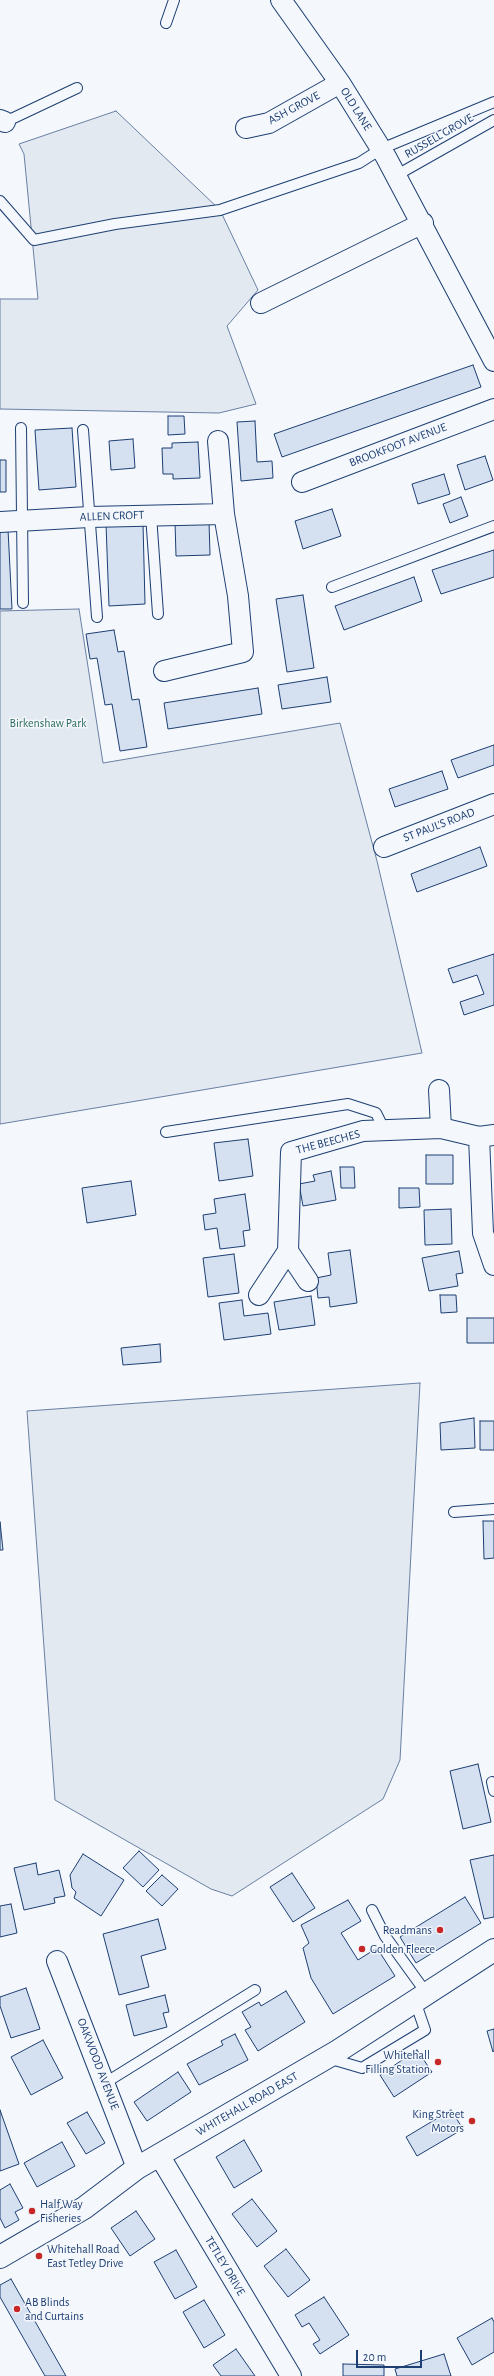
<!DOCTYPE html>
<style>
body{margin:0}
#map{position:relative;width:494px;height:2376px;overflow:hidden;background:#f4f7fb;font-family:"Alegreya Sans",sans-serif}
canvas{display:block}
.scale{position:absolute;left:356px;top:2350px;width:66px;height:18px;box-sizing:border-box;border:2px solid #1d3f73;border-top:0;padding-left:5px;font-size:12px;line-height:14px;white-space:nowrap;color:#1d3f73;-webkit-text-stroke:3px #f4f7fb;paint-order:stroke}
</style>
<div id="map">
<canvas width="494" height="2376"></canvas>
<div class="scale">20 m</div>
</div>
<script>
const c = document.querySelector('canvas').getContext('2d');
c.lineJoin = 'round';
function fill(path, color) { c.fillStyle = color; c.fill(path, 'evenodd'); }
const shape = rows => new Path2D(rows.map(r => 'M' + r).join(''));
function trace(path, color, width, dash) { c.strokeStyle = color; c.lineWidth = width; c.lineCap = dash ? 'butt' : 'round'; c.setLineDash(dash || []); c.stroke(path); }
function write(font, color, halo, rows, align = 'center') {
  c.font = font + ' "Alegreya Sans",sans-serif'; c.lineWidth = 3; c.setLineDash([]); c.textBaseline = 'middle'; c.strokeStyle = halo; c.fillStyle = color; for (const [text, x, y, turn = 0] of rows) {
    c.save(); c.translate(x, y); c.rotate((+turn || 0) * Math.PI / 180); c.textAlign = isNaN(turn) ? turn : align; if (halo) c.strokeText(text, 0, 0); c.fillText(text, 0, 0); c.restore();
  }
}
const green = shape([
 [116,111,220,210,258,290,227,326,256,404,219,413,0,409,0,299,38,299,24,154,19,144,116,111],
 [79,609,103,763,340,723,377,861,422,1053,0,1124,0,611,79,609],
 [420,1383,400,1760,383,1799,232,1896,211,1889,55,1800,27,1411,420,1383]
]);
const building = shape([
 [473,365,481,387,282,457,274,434,473,365],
 [168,416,184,416,185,434,168,435,168,416],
 [255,421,257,462,272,461,273,478,241,481,237,422,255,421],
 [72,428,76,487,39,490,35,430,72,428],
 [133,439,135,468,111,470,109,441,133,439],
 [198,442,200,478,173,479,173,474,163,474,162,448,172,448,172,443,198,442],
 [485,456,493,480,465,490,457,465,485,456],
 [0,460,6,460,6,492,0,492,0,460],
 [444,474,450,494,418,504,412,484,444,474],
 [461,497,468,516,450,523,443,504,461,497],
 [332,509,341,536,303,549,295,521,332,509],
 [209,521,210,555,176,556,175,522,209,521],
 [143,523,145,604,109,606,106,524,143,523],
 [8,529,12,609,0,609,0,530,8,529],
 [494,550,494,577,441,594,432,570,494,550],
 [414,577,422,601,344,630,335,606,414,577],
 [303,595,314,668,287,672,276,599,303,595],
 [114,630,118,652,124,651,132,700,139,699,147,747,120,751,112,704,105,705,97,658,90,659,86,634,114,630],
 [327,677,331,702,282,709,278,685,327,677],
 [258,688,262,714,168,729,164,703,258,688],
 [494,745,494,765,458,778,451,760,494,745],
 [442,771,448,789,395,807,389,789,442,771],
 [480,847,487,866,417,892,411,874,480,847],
 [494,954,494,1005,464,1015,460,1002,484,994,477,975,453,983,448,969,494,954],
 [248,1139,253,1176,219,1181,214,1143,248,1139],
 [426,1155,453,1155,453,1184,426,1184,426,1155],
 [340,1167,354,1167,355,1188,341,1188,340,1167],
 [331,1171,336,1200,303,1206,299,1184,315,1181,313,1175,331,1171],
 [131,1181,136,1215,87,1223,82,1188,131,1181],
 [399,1188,419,1188,420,1207,399,1208,399,1188],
 [245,1194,250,1230,243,1231,245,1246,220,1249,217,1228,205,1230,203,1215,216,1213,214,1199,245,1194],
 [451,1209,452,1244,425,1245,424,1210,451,1209],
 [350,1250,357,1303,330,1307,329,1297,318,1298,316,1278,331,1275,328,1253,350,1250],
 [459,1251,463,1273,456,1274,458,1286,429,1291,422,1258,459,1251],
 [234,1254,239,1293,208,1297,203,1258,234,1254],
 [440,1295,456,1295,457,1312,441,1313,440,1295],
 [311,1296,315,1325,279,1330,274,1302,311,1296],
 [242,1300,244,1316,268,1313,271,1334,224,1340,219,1303,242,1300],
 [467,1318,494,1318,494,1343,467,1343,467,1318],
 [160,1344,161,1362,123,1365,121,1348,160,1344],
 [474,1418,475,1448,441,1450,440,1423,474,1418],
 [480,1421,494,1421,494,1450,480,1450,480,1421],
 [483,1521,494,1521,494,1558,484,1559,483,1521],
 [0,1522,3,1550,0,1550,0,1522],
 [478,1764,491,1822,463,1829,450,1771,478,1764],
 [139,1851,159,1870,143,1887,123,1868,139,1851],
 [83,1854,124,1880,101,1916,74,1898,76,1892,72,1888,70,1875,83,1854],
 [494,1855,494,1917,484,1919,470,1860,494,1855],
 [36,1863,38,1875,59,1870,65,1896,54,1898,55,1903,24,1910,14,1868,36,1863],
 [292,1873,315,1908,293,1922,270,1887,292,1873],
 [162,1875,178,1889,162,1906,146,1891,162,1875],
 [465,1897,481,1923,416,1963,400,1937,465,1897],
 [348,1900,361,1921,341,1933,358,1960,377,1948,395,1976,333,2014,311,1978,303,1948,309,1943,301,1925,348,1900],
 [11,1904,17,1933,0,1937,0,1906,11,1904],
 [158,1919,166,1949,141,1956,149,1987,119,1995,103,1934,158,1919],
 [26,1988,40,2029,11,2038,0,2006,0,1997,26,1988],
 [286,1991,305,2022,258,2051,245,2030,251,2027,242,2012,259,2002,261,2006,286,1991],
 [165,1995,169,2012,163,2013,167,2027,134,2036,126,2005,165,1995],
 [494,2029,494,2051,493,2052,487,2031,494,2029],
 [235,2034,248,2060,199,2085,187,2064,223,2045,221,2041,235,2034],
 [43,2040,63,2078,31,2095,11,2057,43,2040],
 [417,2050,432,2072,394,2097,380,2075,417,2050],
 [178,2072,191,2092,147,2121,134,2102,178,2072],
 [0,2110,19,2164,0,2171,0,2110],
 [451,2110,463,2129,417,2156,406,2137,451,2110],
 [87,2112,105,2143,86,2154,67,2123,87,2112],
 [244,2140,262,2171,234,2188,216,2157,244,2140],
 [62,2142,75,2166,37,2187,24,2163,62,2142],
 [10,2184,23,2208,15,2212,19,2220,5,2228,0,2218,0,2190,10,2184],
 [252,2199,277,2231,257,2247,232,2214,252,2199],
 [136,2211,155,2239,130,2256,111,2228,136,2211],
 [286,2249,310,2280,288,2297,264,2266,286,2249],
 [176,2250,197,2287,175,2299,154,2262,176,2250],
 [11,2279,66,2376,45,2376,0,2297,0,2285,11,2279],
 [324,2297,349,2335,320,2354,313,2344,320,2340,309,2323,302,2327,295,2315,324,2297],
 [204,2300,225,2335,204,2348,183,2312,204,2300],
 [492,2318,494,2322,494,2352,472,2365,457,2338,492,2318],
 [236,2349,255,2376,221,2376,213,2365,236,2349],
 [444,2354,451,2376,397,2376,395,2369,444,2354],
 [343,2364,384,2365,384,2376,343,2376,343,2364]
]);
const service = shape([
 [166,23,174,0],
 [5,122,77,88],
 [397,175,494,120],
 [0,201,34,240,115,224,220,210,359,163,381,149,494,102],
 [21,428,23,603],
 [83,430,97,617],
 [151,515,158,614],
 [332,587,494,526],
 [166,1132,348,1104,376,1113,385,1131],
 [454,1512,494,1509],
 [492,1782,494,1791],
 [372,1910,385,1936,427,1994],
 [328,2058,362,2068,425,2030,415,2001],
 [105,2083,255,1990]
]);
const minor = shape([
 [281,0,340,83,386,157,494,361],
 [0,120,5,122],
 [246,128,269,123,340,83],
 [261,303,423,223],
 [302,482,494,409],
 [0,522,89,517,224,514],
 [164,671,243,652,238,596,224,514,218,441],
 [384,847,494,804],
 [439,1090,441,1128],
 [479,1137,483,1233,494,1265],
 [288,1251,308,1281],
 [259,1295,288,1251,291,1152,363,1131,441,1128,479,1137,494,1135],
 [57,1961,137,2168],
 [159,2155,291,2376]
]);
const primary = shape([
 [0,2257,84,2208,137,2168,338,2051,494,1950]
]);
const markers = [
 [440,1930,4,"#c62828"],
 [362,1949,4,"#c62828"],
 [438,2062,4,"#c62828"],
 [472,2121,4,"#c62828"],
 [32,2211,4,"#c62828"],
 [39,2256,4,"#c62828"],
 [17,2309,4,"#c62828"]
];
const streetNames = [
 ["ASH GROVE",294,108,-28],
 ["OLD LANE",356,109,58],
 ["RUSSELL GROVE",439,136,-30],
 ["BROOKFOOT AVENUE",398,445,-21],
 ["ALLEN CROFT",112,516,-2],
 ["ST PAUL'S ROAD",439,825,-21],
 ["THE BEECHES",328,1142,-15],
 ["OAKWOOD AVENUE",98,2064,69],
 ["WHITEHALL ROAD EAST",247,2104,-30],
 ["TETLEY DRIVE",225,2266,59]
];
const parkNames = [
 ["Birkenshaw Park",48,723]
];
const poiNames = [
 ["Readmans",432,1930,"right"],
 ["Golden Fleece",370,1949],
 ["Whitehall",430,2055,"right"],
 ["Filling Station",430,2069,"right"],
 ["King Street",464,2114,"right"],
 ["Motors",464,2128,"right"],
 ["Half Way",40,2204],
 ["Fisheries",40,2218],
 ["Whitehall Road",47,2249],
 ["East Tetley Drive",47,2263],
 ["AB Blinds",25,2302],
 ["and Curtains",25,2316]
];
fill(green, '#e3e9f0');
trace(green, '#687fa3', 1);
fill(building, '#d5e0f0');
trace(building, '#1d3f73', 1);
trace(service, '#1d3f73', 12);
trace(minor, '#1d3f73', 22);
trace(primary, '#1d3f73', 24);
trace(service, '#f4f7fb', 10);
trace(minor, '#f4f7fb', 20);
trace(primary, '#f4f7fb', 22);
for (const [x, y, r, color] of markers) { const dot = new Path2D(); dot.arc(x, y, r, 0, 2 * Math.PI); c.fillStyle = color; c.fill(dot); trace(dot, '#f4f7fb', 1.5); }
write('12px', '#1d3f73', '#f4f7fb', streetNames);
write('12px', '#2c6c60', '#f4f7fb', parkNames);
write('12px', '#1d3f73', '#f4f7fb', poiNames, 'left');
</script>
